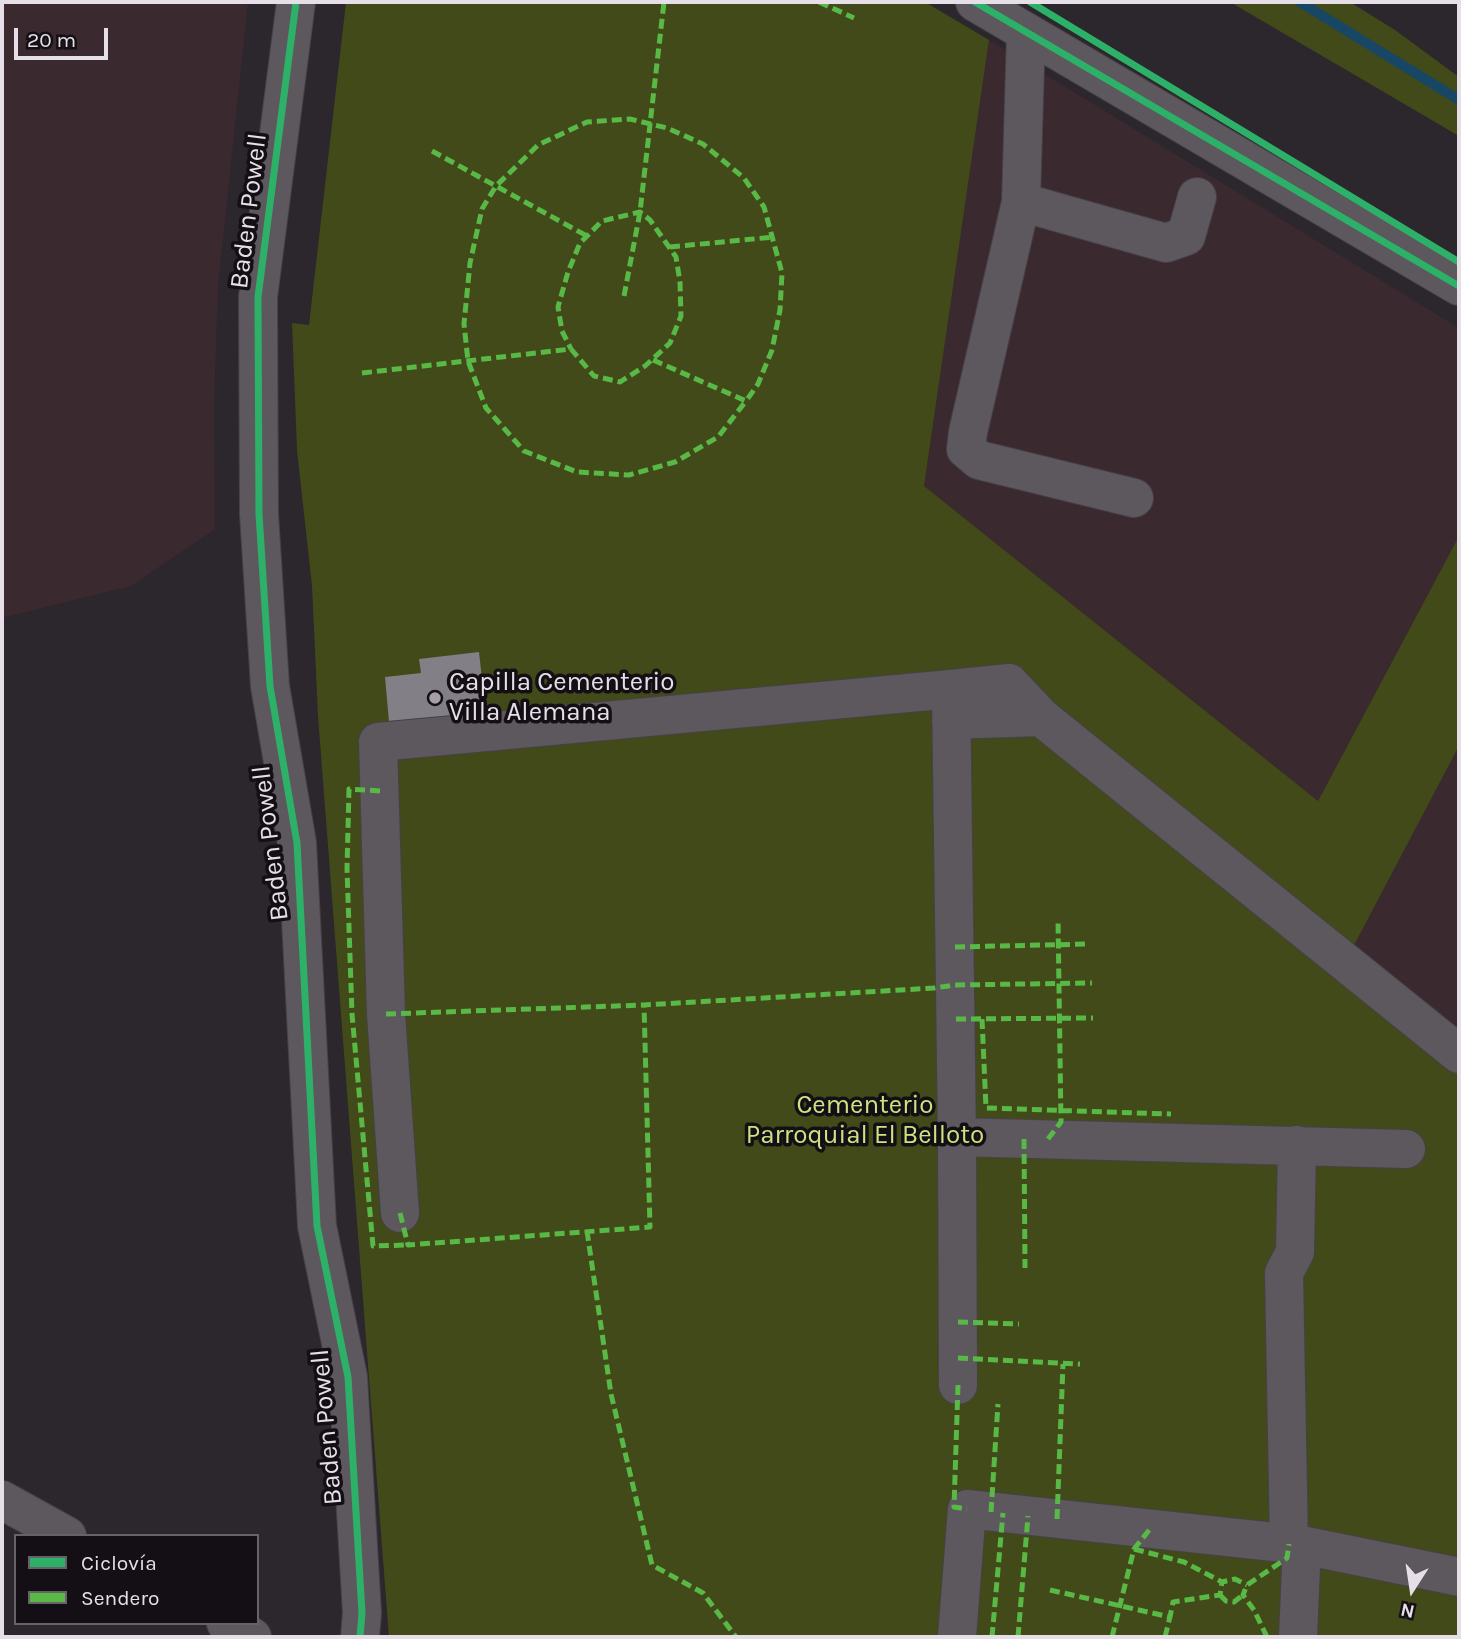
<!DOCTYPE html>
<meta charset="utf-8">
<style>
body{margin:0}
#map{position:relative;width:1461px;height:1639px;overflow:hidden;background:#2c262d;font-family:Karla,sans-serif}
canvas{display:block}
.frame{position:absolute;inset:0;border:4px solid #e6dfe7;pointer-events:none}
.legend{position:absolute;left:14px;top:1534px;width:245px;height:91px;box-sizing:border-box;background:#130f14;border:2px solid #676268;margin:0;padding:9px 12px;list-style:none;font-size:21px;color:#e6dfe7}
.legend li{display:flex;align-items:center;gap:14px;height:35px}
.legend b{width:35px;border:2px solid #676268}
.north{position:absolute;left:1377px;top:1555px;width:70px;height:70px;-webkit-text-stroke:5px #130f14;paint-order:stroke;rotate:192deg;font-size:19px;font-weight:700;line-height:28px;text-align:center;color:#e6dfe7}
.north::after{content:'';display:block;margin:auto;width:24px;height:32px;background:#e6dfe7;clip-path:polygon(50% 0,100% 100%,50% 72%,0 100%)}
.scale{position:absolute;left:14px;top:28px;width:94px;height:32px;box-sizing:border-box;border:4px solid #e6dfe7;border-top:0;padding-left:9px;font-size:21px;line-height:24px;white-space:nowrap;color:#e6dfe7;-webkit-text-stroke:5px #130f14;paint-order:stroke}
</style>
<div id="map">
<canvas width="1461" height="1639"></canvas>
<div class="frame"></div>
<ul class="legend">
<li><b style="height:9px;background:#2db169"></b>Ciclovía</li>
<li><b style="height:9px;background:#58b947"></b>Sendero</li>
</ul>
<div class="north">N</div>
<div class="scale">20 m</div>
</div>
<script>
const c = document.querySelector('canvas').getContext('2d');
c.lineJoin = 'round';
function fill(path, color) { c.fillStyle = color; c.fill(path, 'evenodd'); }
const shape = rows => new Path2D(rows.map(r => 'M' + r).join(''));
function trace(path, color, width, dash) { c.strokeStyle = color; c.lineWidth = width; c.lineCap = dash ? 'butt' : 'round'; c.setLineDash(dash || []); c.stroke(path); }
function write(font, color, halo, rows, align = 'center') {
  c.font = font + ' Karla,sans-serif'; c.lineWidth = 7; c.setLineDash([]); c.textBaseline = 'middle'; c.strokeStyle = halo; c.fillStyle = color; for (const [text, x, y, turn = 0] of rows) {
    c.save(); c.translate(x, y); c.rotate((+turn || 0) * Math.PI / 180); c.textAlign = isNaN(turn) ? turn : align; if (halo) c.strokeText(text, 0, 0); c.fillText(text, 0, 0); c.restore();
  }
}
const industrial = shape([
 [2,2,248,2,218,287,214,406,215,529,131,586,2,618],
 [989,40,1459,328,1459,536,1318,801,924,486],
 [1459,746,1459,1038,1351,951]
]);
const green = shape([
 [346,2,925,2,989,40,924,486,1318,801,1459,536,1459,746,1351,951,1459,1038,1459,1637,389,1637,318,716,312,586,297,450,292,323,309,325],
 [1230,2,1350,2,1395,30,1459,77,1459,136]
]);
const stream = shape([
 [1300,2,1459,100]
]);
const building = shape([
 [479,652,487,724,425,731,423,718,389,722,385,677,421,673,419,659]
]);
const minor = shape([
 [296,2,258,297,259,514,270,686,297,843,317,1226,348,1377,362,1613,360,1637],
 [975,2,1459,286],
 [1026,32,1021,202,968,432,966,449,979,460,1134,498],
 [1021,202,1166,243,1186,236,1197,197],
 [951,689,1009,683,1041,717],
 [951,720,1041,717,1459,1054],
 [400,1213,386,1014,378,742,951,689,957,1137],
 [958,1385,957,1137,1406,1149],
 [2,1500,67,1536],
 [1289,1544,1284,1273,1295,1252,1297,1145],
 [226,1623,252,1637],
 [957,1637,967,1509,1302,1545],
 [1298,1637,1302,1545,1459,1577]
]);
const quiet = shape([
 [819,2,854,18],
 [432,151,587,236],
 [670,247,774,237],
 [624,296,640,212,664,2],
 [653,360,746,401,718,437,675,462,629,475,577,472,524,451,486,408,468,361,464,324,470,263,482,209,496,186,538,145,587,122,630,119,667,128,703,144,744,178,764,207,782,273,780,310,772,350,758,384,746,401],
 [362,373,571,349,594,376,620,382,645,366,670,343,681,316,680,282,676,257,650,220,640,212,602,221,580,243,568,272,558,307,562,331,571,349],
 [380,791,349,789,347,869,352,1014,373,1246,408,1245],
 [955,947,1089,944],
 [386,1014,644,1005,934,988,955,985,1092,983],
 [956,1019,1093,1018],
 [982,1019,986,1108,1171,1114],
 [1024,1139,1025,1268],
 [1048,1139,1061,1122,1058,919],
 [400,1213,408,1245,650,1227,644,1005],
 [587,1231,611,1394,652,1565,703,1593,736,1637],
 [958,1322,1019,1324],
 [958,1358,1080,1364],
 [958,1385,954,1507,967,1509],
 [991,1512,998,1404],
 [1057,1519,1063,1364],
 [1134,1549,1184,1562,1222,1582,1235,1579,1247,1585],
 [1050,1590,1170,1617,1173,1602,1220,1595,1222,1582],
 [1220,1595,1226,1601,1234,1602,1243,1595],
 [992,1637,1003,1513],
 [1018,1637,1028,1516],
 [1112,1637,1134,1549,1150,1529],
 [1165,1637,1170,1617],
 [1267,1637,1254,1610,1243,1595,1247,1585,1287,1558,1289,1544]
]);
const cycleway = shape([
 [296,2,258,297,259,514,270,686,297,843,317,1226,348,1377,362,1613,360,1637],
 [975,2,1459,286],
 [1030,2,1459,262]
]);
const markers = [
 [435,698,7,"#a59ea6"]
];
const streetNames = [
 ["Baden Powell",249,211,-83],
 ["Baden Powell",271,843,-97],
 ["Baden Powell",327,1427,-95]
];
const poiNames = [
 ["Capilla Cementerio",449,683],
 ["Villa Alemana",449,713]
];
const parkNames = [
 ["Cementerio",865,1106],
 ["Parroquial El Belloto",865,1136]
];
fill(industrial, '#3a292e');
fill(green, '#424a19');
trace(stream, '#184765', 10);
fill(building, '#827f86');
trace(minor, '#464147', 40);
trace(minor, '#5c585d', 38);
trace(quiet, '#58b947', 5, [10, 5]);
trace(cycleway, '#2db169', 7);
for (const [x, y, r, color] of markers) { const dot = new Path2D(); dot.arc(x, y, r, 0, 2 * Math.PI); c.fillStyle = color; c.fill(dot); trace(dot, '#130f14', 2.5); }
write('26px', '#e6dfe7', '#130f14', streetNames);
write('26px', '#e6dfe7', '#130f14', poiNames, 'left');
write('26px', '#cde281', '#130f14', parkNames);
</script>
